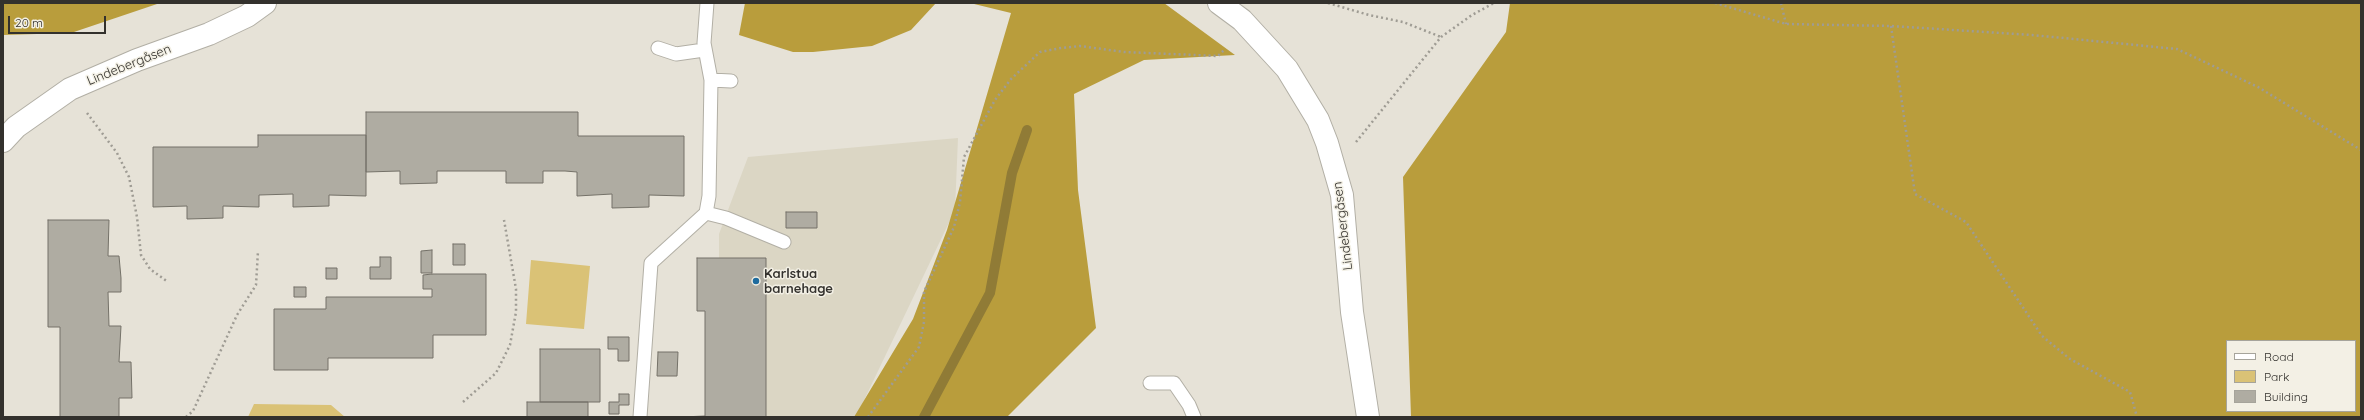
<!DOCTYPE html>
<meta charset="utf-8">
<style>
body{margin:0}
#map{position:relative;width:2364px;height:420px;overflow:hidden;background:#e6e2d7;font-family:Quicksand,sans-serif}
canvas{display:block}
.frame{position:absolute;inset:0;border:4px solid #33312d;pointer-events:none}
.legend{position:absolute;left:2226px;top:340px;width:130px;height:72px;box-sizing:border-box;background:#f3f0e5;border:1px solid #a6a49b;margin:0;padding:5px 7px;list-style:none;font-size:12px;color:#33312d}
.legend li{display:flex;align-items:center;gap:8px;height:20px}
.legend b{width:20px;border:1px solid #a6a49b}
.scale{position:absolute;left:8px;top:16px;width:98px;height:18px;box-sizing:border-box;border:2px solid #33312d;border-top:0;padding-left:5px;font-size:12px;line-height:14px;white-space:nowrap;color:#33312d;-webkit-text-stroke:3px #f3f0e5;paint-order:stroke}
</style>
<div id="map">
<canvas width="2364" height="420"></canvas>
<div class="frame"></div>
<ul class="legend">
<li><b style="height:5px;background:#fff"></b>Road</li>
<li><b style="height:11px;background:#dac276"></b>Park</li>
<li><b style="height:11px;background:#afaca2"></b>Building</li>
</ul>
<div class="scale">20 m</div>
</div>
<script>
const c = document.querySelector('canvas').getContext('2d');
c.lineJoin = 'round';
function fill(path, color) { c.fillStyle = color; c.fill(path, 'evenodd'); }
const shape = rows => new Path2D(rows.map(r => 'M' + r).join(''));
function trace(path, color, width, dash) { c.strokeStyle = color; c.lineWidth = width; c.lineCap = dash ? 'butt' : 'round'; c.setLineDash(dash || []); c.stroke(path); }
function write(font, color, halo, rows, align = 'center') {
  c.font = font + ' Quicksand,sans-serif'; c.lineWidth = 3; c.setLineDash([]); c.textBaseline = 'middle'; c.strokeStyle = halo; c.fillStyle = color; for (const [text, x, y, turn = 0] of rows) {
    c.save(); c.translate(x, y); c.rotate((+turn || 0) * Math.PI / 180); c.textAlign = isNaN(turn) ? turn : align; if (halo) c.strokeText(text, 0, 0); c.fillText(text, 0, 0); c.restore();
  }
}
const built = shape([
 [958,138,955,210,856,417,766,417,766,258,719,258,719,234,748,157]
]);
const green = shape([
 [531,260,590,266,584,329,526,324],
 [254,404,331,405,345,417,248,417]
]);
const forest = shape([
 [3,3,160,3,71,33,3,35],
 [745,3,936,3,911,30,872,46,813,52,793,52,739,35],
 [970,3,1164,3,1235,55,1144,60,1074,94,1078,190,1096,328,1007,417,854,417,913,319,947,230,1011,13],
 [1510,3,2361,3,2361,417,1411,417,1403,177,1506,32],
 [2227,341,2355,341,2355,411,2227,411]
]);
const stream = shape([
 [924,417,990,293,1012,173,1027,130]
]);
const building = shape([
 [366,112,578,112,578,136,684,136,684,196,649,195,649,207,612,208,612,194,577,196,577,172,565,171,543,171,543,183,506,183,506,171,437,171,437,183,400,184,400,171,366,172,366,112],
 [258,135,366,135,366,196,329,195,329,206,293,207,293,194,259,195,259,207,223,206,223,218,187,219,187,206,153,207,153,147,258,147,258,135],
 [786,212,817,212,817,228,786,228,786,212],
 [48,220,109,220,108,256,119,256,121,278,121,292,108,292,109,326,121,326,119,362,131,362,132,398,119,398,119,417,60,417,60,327,48,327,48,220],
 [453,244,465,244,465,265,453,265,453,244],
 [432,250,432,273,421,273,421,251,432,250],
 [380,257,391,257,391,279,370,279,370,267,380,267,380,257],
 [697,258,766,258,766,417,682,417,705,416,705,311,697,311,697,258],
 [326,268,337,268,337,279,326,279,326,268],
 [432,274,486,274,486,335,433,335,433,358,328,358,328,370,274,370,274,309,326,309,326,297,432,297,432,289,423,289,423,275,432,274],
 [294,287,306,287,306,297,294,297,294,287],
 [608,337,629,337,629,361,618,361,618,349,608,349,608,337],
 [540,349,600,349,600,402,540,402,540,349],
 [658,352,678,352,677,376,657,376,658,352],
 [619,394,629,394,629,405,619,405,619,414,609,414,609,402,619,402,619,394],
 [527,402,588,402,588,417,527,417,527,402]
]);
const path = shape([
 [1328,3,1369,15,1403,22,1441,37],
 [1715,3,1786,24,1891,26,2032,35,2177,49,2258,87,2361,150],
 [1781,3,1786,24],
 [1891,26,1915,194,1966,222,2042,336,2070,359,2130,392,2137,417],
 [87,113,117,153,129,177,137,217,141,255,150,269,168,282],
 [1356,142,1441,37,1472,15,1494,3],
 [463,402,496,373,510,345,516,312,516,289,504,220],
 [186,417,193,411,237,315,256,285,258,251],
 [868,417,919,347,924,322,924,292,954,227,960,202,964,157,995,100,1011,79,1040,52,1061,48,1080,46,1124,52,1218,56,1224,50]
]);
const lane = shape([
 [658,48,676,54,704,50],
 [711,80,731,81],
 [706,213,726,218,784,242],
 [1150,383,1174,383,1189,405,1194,417],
 [640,417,651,263,706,213,709,196,711,80,704,43,707,3]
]);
const secondary = shape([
 [1219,3,1242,20,1287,69,1318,120,1327,143,1342,195,1352,312,1368,417],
 [3,141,16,127,70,89,137,60,209,34,247,16,265,3]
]);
const markers = [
 [756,281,4,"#1e6b9e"]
];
const streetNames = [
 ["Lindebergåsen",129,65,-22],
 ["Lindebergåsen",1343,226,-97]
];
const poiNames = [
 ["Karlstua",764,274],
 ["barnehage",764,289]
];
fill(built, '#dbd6c4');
fill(green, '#dac276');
fill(forest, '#b99d3c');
trace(stream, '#907b36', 10);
fill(building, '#afaca2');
trace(building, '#747168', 1);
trace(lane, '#b2afa5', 15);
trace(secondary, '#b2afa5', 24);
trace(path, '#9f9c94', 2.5, [2, 3]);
trace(lane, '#fff', 13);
trace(secondary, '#fff', 22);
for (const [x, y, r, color] of markers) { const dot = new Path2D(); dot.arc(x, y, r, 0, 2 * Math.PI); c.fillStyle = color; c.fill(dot); trace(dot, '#f3f0e5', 1.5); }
write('13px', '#33312d', '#f3f0e5', streetNames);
write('bold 13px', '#33312d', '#f3f0e5', poiNames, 'left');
</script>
